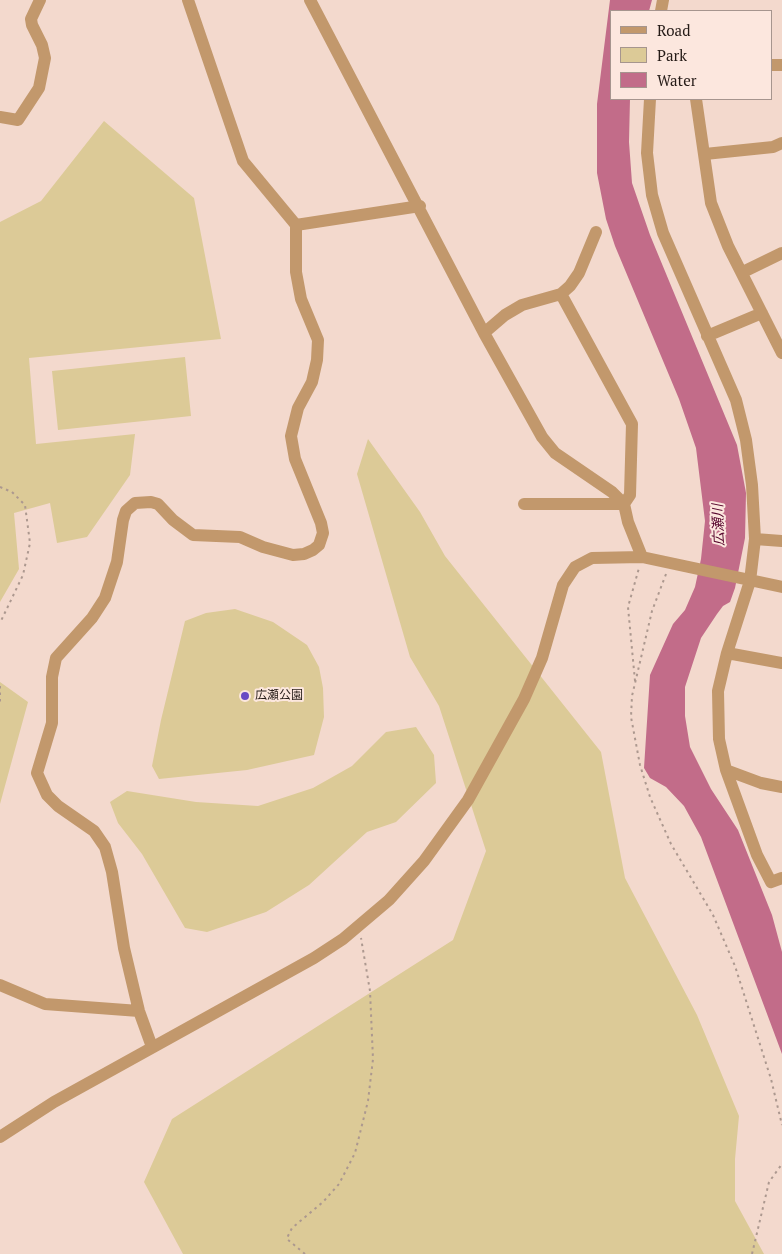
<!DOCTYPE html>
<meta charset="utf-8">
<style>
body{margin:0}
#map{position:relative;width:782px;height:1254px;overflow:hidden;background:#f3d9cd;font-family:"PT Serif",serif}
canvas{display:block}
.legend{position:absolute;left:610px;top:10px;width:162px;height:90px;box-sizing:border-box;background:#fce7de;border:1px solid #a6958e;margin:0;padding:6px 9px;list-style:none;font-size:15px;color:#251b17}
.legend li{display:flex;align-items:center;gap:10px;height:25px}
.legend b{width:25px;border:1px solid #a6958e}
</style>
<div id="map">
<canvas width="782" height="1254"></canvas>
<ul class="legend">
<li><b style="height:6px;background:#c2986c"></b>Road</li>
<li><b style="height:14px;background:#dcca97"></b>Park</li>
<li><b style="height:14px;background:#c26c89"></b>Water</li>
</ul>
</div>
<script>
const c = document.querySelector('canvas').getContext('2d');
c.lineJoin = 'round';
function fill(path, color) { c.fillStyle = color; c.fill(path, 'evenodd'); }
const shape = rows => new Path2D(rows.map(r => 'M' + r).join(''));
function trace(path, color, width, dash) { c.strokeStyle = color; c.lineWidth = width; c.lineCap = dash ? 'butt' : 'round'; c.setLineDash(dash || []); c.stroke(path); }
function write(font, color, halo, rows, align = 'center') {
  c.font = font + ' "PT Serif","Noto Sans JP",serif'; c.lineWidth = 4; c.setLineDash([]); c.textBaseline = 'middle'; c.strokeStyle = halo; c.fillStyle = color; for (const [text, x, y, turn = 0] of rows) {
    c.save(); c.translate(x, y); c.rotate((+turn || 0) * Math.PI / 180); c.textAlign = isNaN(turn) ? turn : align; if (halo) c.strokeText(text, 0, 0); c.fillText(text, 0, 0); c.restore();
  }
}
const green = shape([
 [104,121,194,198,221,339,29,358,36,444,135,434,130,475,87,537,57,543,50,503,14,513,19,569,0,602,0,222,41,201],
 [185,357,191,416,58,430,52,371],
 [368,439,420,512,445,556,601,752,625,878,697,1015,739,1116,735,1159,735,1201,764,1254,183,1254,144,1182,172,1119,453,940,486,851,439,706,410,657,357,474],
 [235,609,273,622,307,645,319,667,323,688,324,717,314,755,247,770,159,779,152,766,161,720,185,621,206,613],
 [0,682,28,702,0,804],
 [416,727,434,755,436,783,396,822,367,832,309,885,266,912,207,932,185,928,142,854,118,823,110,802,127,791,196,802,258,806,313,788,352,766,386,732]
]);
const water = shape([
 [610,0,652,0,649,11,611,11,611,99,630,99,629,142,632,183,650,235,737,445,746,493,745,538,735,588,730,602,723,606,717,614,701,638,685,687,685,716,690,747,711,789,738,830,772,915,782,952,782,1054,701,837,684,806,666,787,650,778,644,768,650,675,673,624,685,610,695,587,701,559,705,521,696,448,679,399,615,246,606,219,597,173,597,104]
]);
const path = shape([
 [0,487,12,492,25,505,30,543,23,575,0,623],
 [666,574,652,611,632,696,631,717,640,765,650,797,671,844,713,915,735,966,771,1079,782,1125],
 [635,681,628,607,639,568],
 [0,686,0,703],
 [305,1254,287,1239,288,1236,292,1228,323,1202,339,1184,355,1153,368,1101,373,1059,370,991,361,938],
 [752,1254,769,1182,782,1164]
]);
const minor = shape([
 [310,0,484,333,542,437,555,453,612,492,624,504,628,522,642,557],
 [661,11,663,0],
 [771,65,782,65],
 [650,99,647,153,652,195,663,233,736,400,746,440,752,485,755,539,750,581,727,653,718,691,719,739,726,770,757,855,771,882,782,878],
 [696,99,711,203,728,246,782,353],
 [0,117,18,120,39,88,45,58,42,45,32,25,31,19,40,0],
 [705,154,773,147,782,143],
 [296,225,420,206],
 [743,272,782,253],
 [561,294,632,424,630,495,624,504],
 [484,333,505,315,522,305,561,294,570,286,579,273,596,232],
 [707,336,762,313],
 [524,504,624,504],
 [755,539,782,541],
 [727,653,782,663],
 [726,770,761,783,782,787],
 [0,985,45,1004,139,1011],
 [152,1047,139,1011,124,948,112,872,105,847,94,831,58,806,47,795,37,773,52,723,52,677,56,658,92,618,105,598,117,562,123,520,126,511,135,503,151,502,158,504,173,520,193,535,240,537,263,547,293,555,304,554,313,550,319,545,323,533,321,523,295,459,291,436,298,408,312,382,317,360,318,340,301,299,296,272,296,225,243,161,188,0],
 [0,1137,54,1102,314,958,343,939,389,900,424,861,468,800,524,699,542,658,563,585,575,567,592,558,642,557,782,587]
]);
const markers = [
 [245,696,5,"#6a4bc4"]
];
const poiNames = [
 ["広瀬公園",255,696]
];
const waterNames = [
 ["広瀬川",719,525,-92]
];
fill(green, '#dcca97');
fill(water, '#c26c89');
trace(path, '#ac988f', 2, [2.5, 4]);
trace(minor, '#c2986c', 12);
for (const [x, y, r, color] of markers) { const dot = new Path2D(); dot.arc(x, y, r, 0, 2 * Math.PI); c.fillStyle = color; c.fill(dot); trace(dot, '#fce7de', 2); }
write('12px', '#251b17', '#fce7de', poiNames, 'left');
write('italic 14px', '#57062d', '#fce7de', waterNames);
</script>
